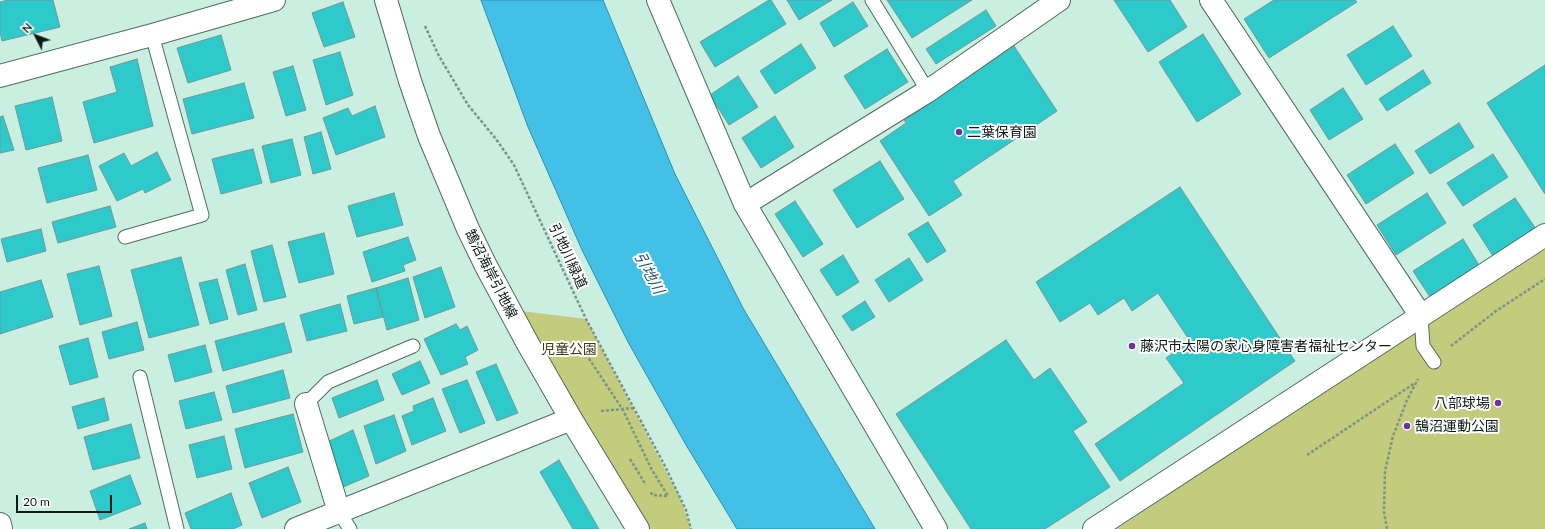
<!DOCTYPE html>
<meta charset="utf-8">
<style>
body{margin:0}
#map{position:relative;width:1545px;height:529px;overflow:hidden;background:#caefe0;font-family:Lato,sans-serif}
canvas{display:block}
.north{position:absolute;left:16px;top:16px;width:40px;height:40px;-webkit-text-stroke:3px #fff;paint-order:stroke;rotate:312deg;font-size:11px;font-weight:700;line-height:16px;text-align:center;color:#0c1a15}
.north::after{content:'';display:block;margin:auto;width:14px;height:18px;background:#0c1a15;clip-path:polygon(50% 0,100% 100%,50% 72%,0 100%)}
.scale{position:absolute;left:16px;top:495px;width:96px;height:18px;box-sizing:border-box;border:2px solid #0c1a15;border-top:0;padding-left:5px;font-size:12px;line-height:14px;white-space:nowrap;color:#0c1a15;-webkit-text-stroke:3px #fff;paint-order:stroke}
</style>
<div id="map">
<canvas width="1545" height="529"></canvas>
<div class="north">N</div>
<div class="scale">20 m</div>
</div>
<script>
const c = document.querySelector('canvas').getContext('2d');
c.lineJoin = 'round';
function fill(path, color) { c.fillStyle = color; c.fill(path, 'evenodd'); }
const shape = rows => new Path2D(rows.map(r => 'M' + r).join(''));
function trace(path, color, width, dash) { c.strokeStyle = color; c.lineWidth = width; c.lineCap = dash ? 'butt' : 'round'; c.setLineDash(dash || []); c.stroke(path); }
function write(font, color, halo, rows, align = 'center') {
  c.font = font + ' Lato,"Noto Sans JP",sans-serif'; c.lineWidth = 4; c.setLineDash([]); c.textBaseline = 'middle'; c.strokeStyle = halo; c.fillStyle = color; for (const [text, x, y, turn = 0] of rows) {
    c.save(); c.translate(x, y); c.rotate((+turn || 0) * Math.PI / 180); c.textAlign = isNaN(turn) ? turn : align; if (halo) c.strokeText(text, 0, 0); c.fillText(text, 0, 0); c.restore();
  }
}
const green = shape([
 [1545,244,1545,529,1117,529,1423,324],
 [513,310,586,319,680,498,691,529,639,529]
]);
const water = shape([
 [481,0,603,0,675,174,743,308,875,529,737,529,686,445,628,342,582,250,528,127,481,0]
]);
const building = shape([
 [8,0,53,0,60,27,2,41,0,32,0,2,8,0],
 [769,0,771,0,786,24,715,67,700,42,769,0],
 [787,0,832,0,799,20,787,0],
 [887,0,972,0,912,38,887,0],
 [1114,0,1170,0,1187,27,1148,52,1114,0],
 [1274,0,1355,0,1357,2,1269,58,1244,19,1274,0],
 [343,2,355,37,324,47,312,13,343,2],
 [853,2,868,26,834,47,820,23,853,2],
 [986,10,996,26,936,64,926,49,986,10],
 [1393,26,1412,56,1366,85,1347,55,1393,26],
 [1203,34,1241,94,1197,122,1159,62,1203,34],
 [221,35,231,70,188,83,177,48,221,35],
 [801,44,816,68,775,94,760,71,801,44],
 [1014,46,1057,111,953,181,962,195,929,216,880,141,906,123,904,120,1014,46],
 [887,49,908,82,865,109,844,76,887,49],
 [340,52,353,95,326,105,313,60,340,52],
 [137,59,153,126,94,143,83,102,117,92,110,67,137,59],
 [1545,65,1545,194,1487,103,1545,65],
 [293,66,306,110,286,116,273,72,293,66],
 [1423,70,1431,83,1387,111,1379,99,1423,70],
 [738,76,758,107,729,125,710,95,738,76],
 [244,83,254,118,192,134,183,99,244,83],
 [1343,88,1363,119,1329,140,1310,110,1343,88],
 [52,97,62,141,26,150,15,106,52,97],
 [375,106,385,137,336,155,323,118,348,108,352,116,375,106],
 [3,116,14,150,0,153,0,117,3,116],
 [775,116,794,147,761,168,742,138,775,116],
 [1459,123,1474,147,1430,174,1415,151,1459,123],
 [321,132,331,169,313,174,304,137,321,132],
 [292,139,301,175,271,183,262,146,292,139],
 [1395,144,1414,173,1366,204,1347,175,1395,144],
 [253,149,262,183,221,194,212,159,253,149],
 [157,152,171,180,145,193,143,189,117,201,99,166,124,153,131,166,157,152],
 [1493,154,1508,177,1463,206,1447,183,1493,154],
 [88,155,97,190,47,203,38,168,88,155],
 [880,161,904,199,857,228,833,190,880,161],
 [1180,187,1295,361,1120,481,1095,444,1184,383,1166,358,1190,341,1158,293,1132,311,1124,298,1098,315,1090,303,1060,322,1036,282,1180,187],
 [394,193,403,225,357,237,348,206,394,193],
 [1427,193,1446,223,1396,255,1377,225,1427,193],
 [1515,198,1536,229,1493,256,1473,225,1515,198],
 [795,201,823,244,803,257,775,214,795,201],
 [110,206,116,227,58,243,52,222,110,206],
 [928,222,946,251,927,263,908,234,928,222],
 [41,229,46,251,7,262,1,239,41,229],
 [324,233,334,274,299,283,288,242,324,233],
 [408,237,416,260,403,265,405,271,372,282,363,252,408,237],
 [1463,239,1479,265,1430,297,1413,271,1463,239],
 [272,245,286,297,264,302,251,251,272,245],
 [843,255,859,282,837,296,820,270,843,255],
 [181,257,199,325,149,338,131,270,181,257],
 [909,258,923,280,889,302,875,280,909,258],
 [245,264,257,310,238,315,226,270,245,264],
 [99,266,112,316,80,325,67,274,99,266],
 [441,267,455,307,425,318,413,277,441,267],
 [408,278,419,320,387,330,376,288,408,278],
 [217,279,228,319,210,324,199,283,217,279],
 [41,280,53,317,0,334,0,292,41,280],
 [376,288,383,317,354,324,347,296,376,288],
 [865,301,875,317,852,331,842,316,865,301],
 [340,304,347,331,307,341,300,315,340,304],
 [137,322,144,350,109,359,102,332,137,322],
 [284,323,292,352,223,371,215,341,284,323],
 [456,324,460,330,467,326,478,350,465,357,468,364,441,375,424,339,456,324],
 [88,338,98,377,70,385,59,346,88,338],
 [1006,340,1034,380,1050,368,1087,422,1073,431,1110,487,1045,529,971,529,896,414,1006,340],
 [205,345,212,372,175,382,168,355,205,345],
 [420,361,430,383,402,395,392,374,420,361],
 [496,364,518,413,497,421,476,372,496,364],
 [283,370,290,398,233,413,226,386,283,370],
 [377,380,384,400,339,418,332,398,377,380],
 [467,380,485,423,460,433,442,389,467,380],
 [214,392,222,420,186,429,179,401,214,392],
 [104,398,109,420,78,429,72,407,104,398],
 [433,398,446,431,412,445,402,416,414,411,413,406,433,398],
 [293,414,303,452,245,468,235,429,293,414],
 [394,415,406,451,376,464,364,426,394,415],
 [131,424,140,458,93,470,84,437,131,424],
 [353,430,369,476,341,488,325,443,353,430],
 [224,436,232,469,197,478,189,445,224,436],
 [559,460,599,529,573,529,540,472,559,460],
 [288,467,301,502,262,518,249,483,288,467],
 [130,475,141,504,100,520,90,491,130,475],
 [231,493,242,525,233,529,191,529,185,513,231,493],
 [145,523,147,529,129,529,145,523]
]);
const path = shape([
 [425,26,439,56,468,105,496,139,514,165,586,319,665,466,686,510,691,529],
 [1451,346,1496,311,1545,279],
 [563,350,584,351,623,410,652,470,668,496,652,495,651,492],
 [601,411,634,408],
 [1307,455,1415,383],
 [630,459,646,485],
 [1387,529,1384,512,1385,471,1393,436,1407,400,1418,379]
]);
const service = shape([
 [872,0,928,91],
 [125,237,202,215,152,35],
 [1421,316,1423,346,1434,362],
 [140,377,177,529],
 [306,404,328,382,413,346],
 [339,512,350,529]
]);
const minor = shape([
 [658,0,745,204,936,529],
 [1211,0,1421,316],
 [745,204,928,91,1059,0],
 [306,404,339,512],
 [0,524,1,529],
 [296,529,571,419],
 [1094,529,1545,235]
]);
const tertiary = shape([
 [386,0,410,81,429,136,468,229,486,266,528,344,571,419,638,529],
 [0,76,152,35,274,0]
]);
const markers = [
 [959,132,4,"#6f2fa4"],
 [1132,346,4,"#6f2fa4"],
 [1498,403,4,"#6f2fa4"],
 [1407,426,4,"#6f2fa4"]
];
const poiNames = [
 ["二葉保育園",967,132],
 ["藤沢市太陽の家心身障害者福祉センター",1140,346],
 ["八部球場",1490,403,"right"],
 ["鵠沼運動公園",1415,426]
];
const streetNames = [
 ["引地川緑道",568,256,65],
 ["鵠沼海岸引地線",491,274,63]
];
const parkNames = [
 ["児童公園",569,349]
];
const waterNames = [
 ["引地川",649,273,62]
];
fill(green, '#c2cc7c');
fill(water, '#42c0e8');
trace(water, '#328ea9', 1);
fill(building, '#2dc9cb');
trace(building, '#719898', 1);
trace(service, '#4d6d61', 15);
trace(minor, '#4d6d61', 24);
trace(tertiary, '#4d6d61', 24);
trace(path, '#799489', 2.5, [3, 2]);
trace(service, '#fff', 13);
trace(minor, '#fff', 22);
trace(tertiary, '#fff', 22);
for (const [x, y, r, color] of markers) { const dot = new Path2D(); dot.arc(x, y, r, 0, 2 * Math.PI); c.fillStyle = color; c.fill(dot); trace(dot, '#fff', 1.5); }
write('14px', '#0c1a15', '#fff', poiNames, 'left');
write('14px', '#0c1a15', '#fff', streetNames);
write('14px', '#3a3e15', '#fff', parkNames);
write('italic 15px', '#215465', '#fff', waterNames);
</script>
